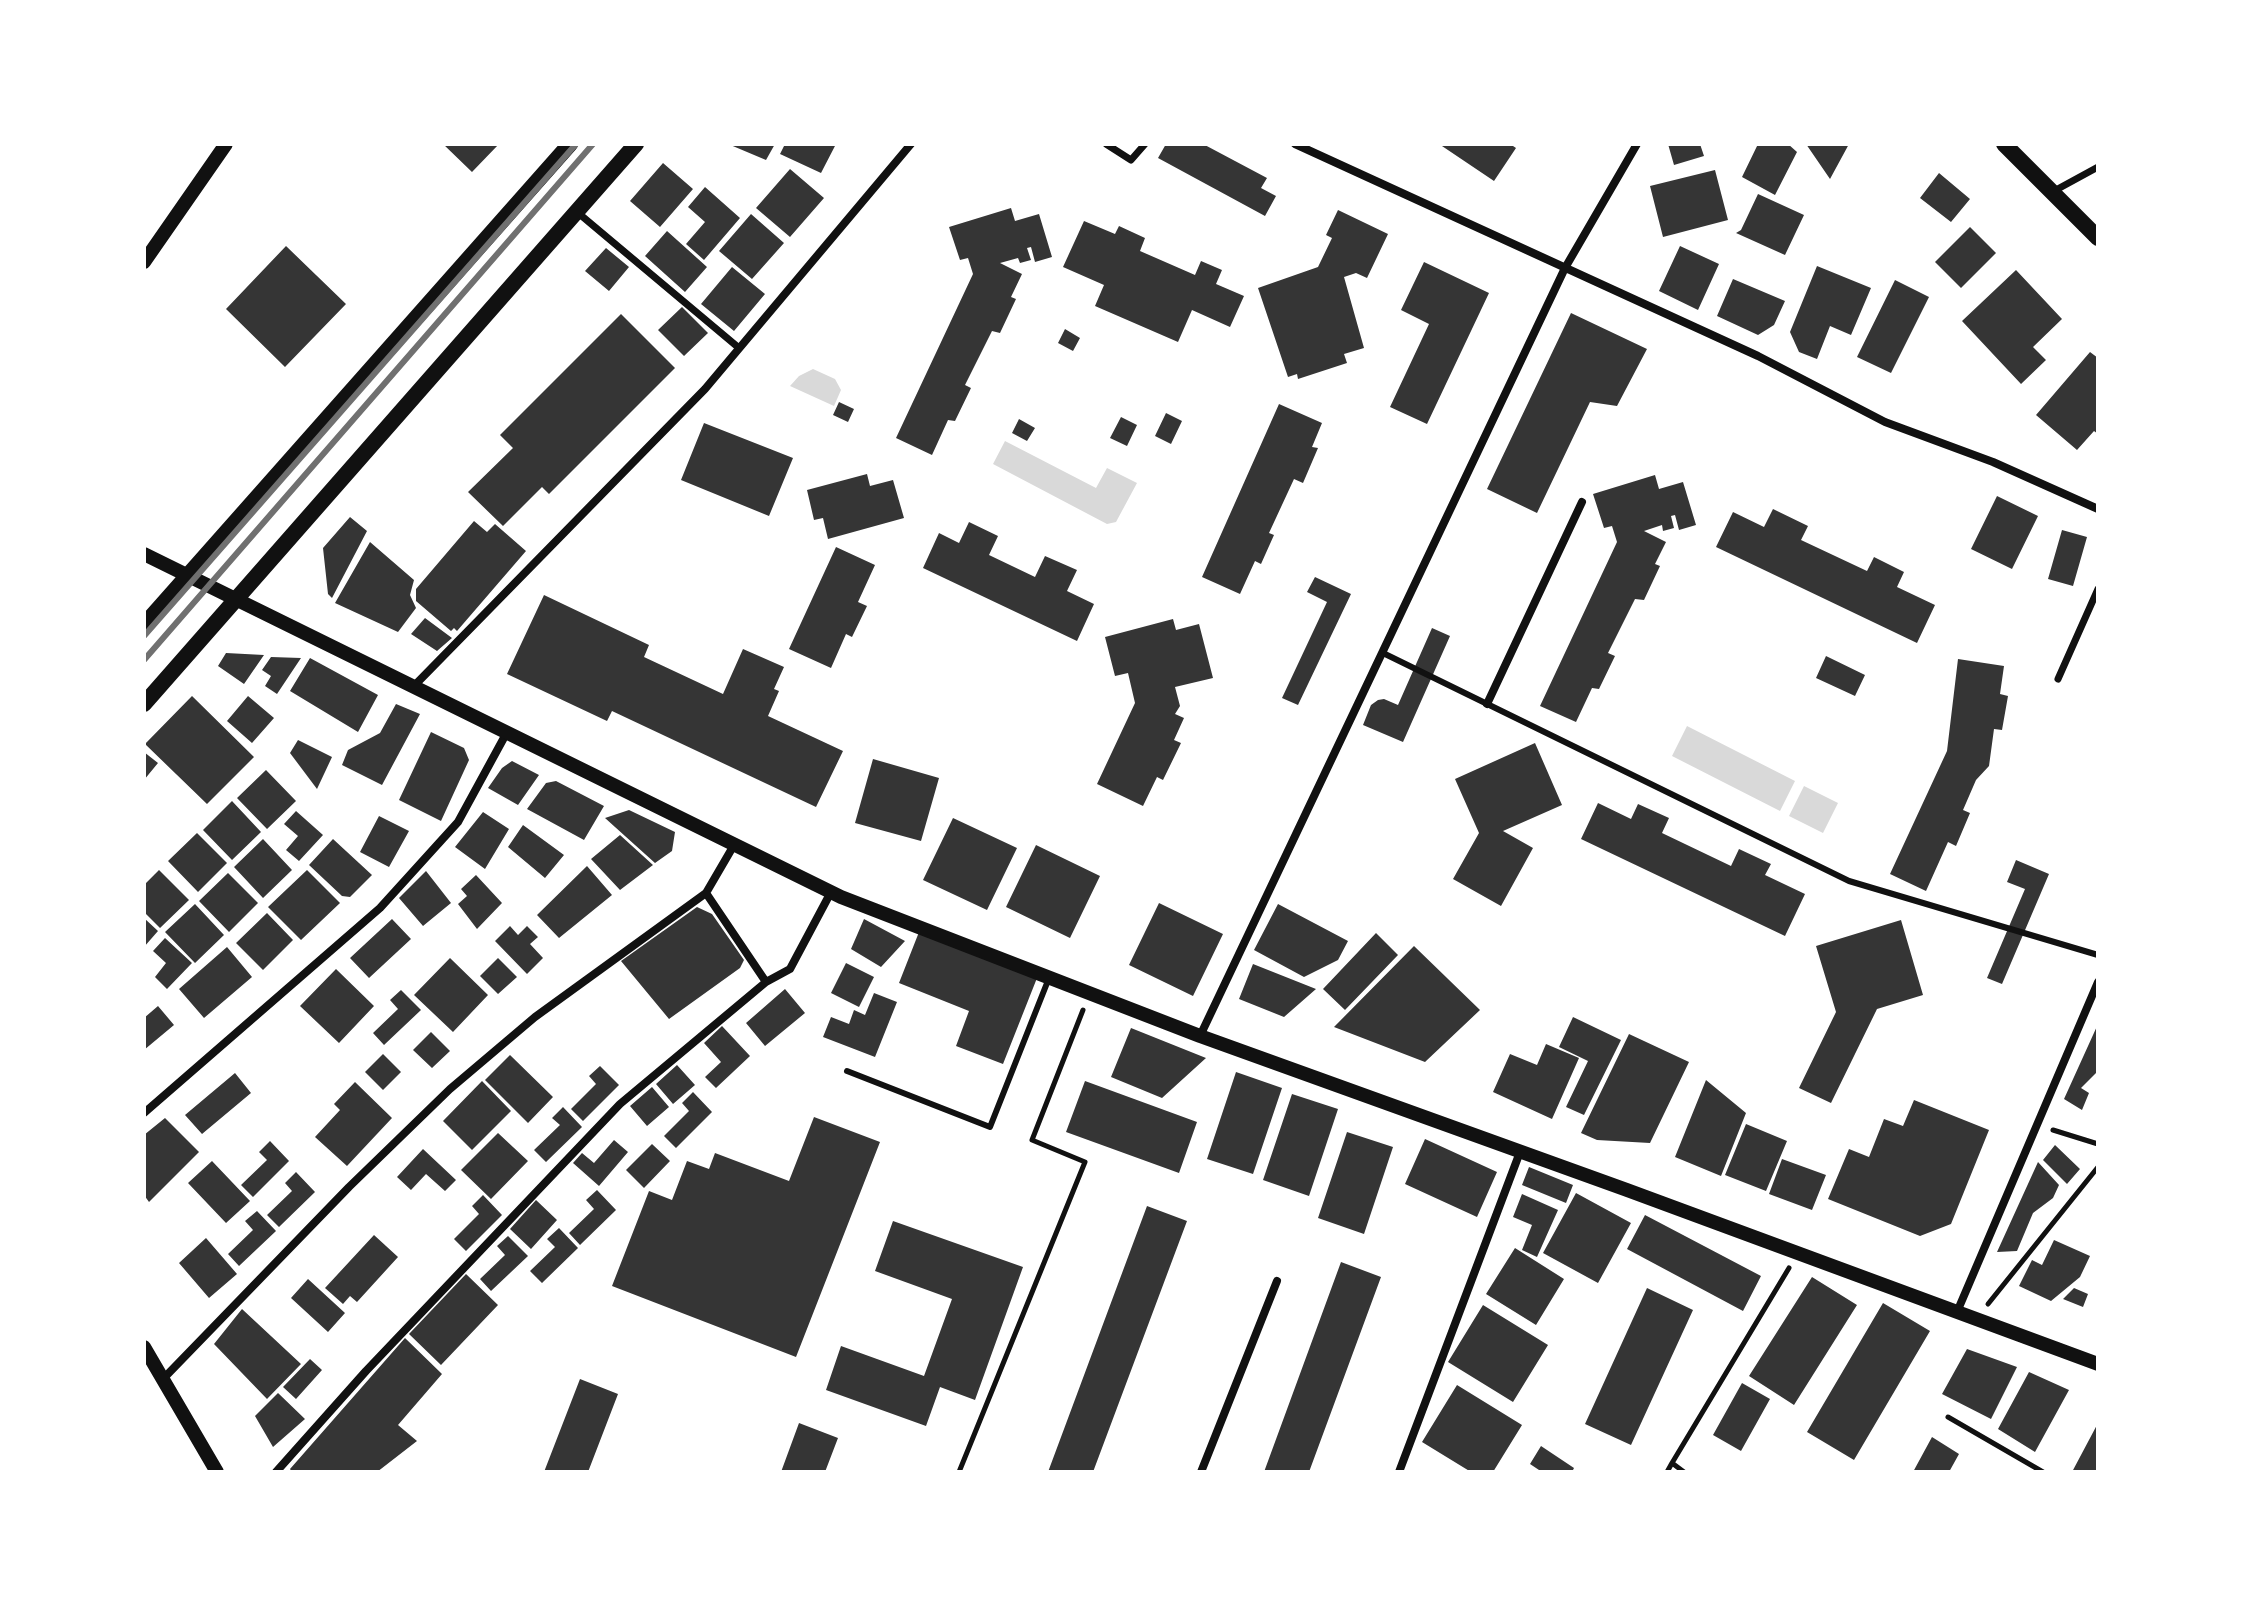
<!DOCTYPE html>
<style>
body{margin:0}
#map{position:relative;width:2242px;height:1616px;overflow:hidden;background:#fff;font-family:"Noto Serif",serif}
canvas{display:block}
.frame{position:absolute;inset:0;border:146px solid #fff;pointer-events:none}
</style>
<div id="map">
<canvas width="2242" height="1616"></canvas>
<div class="frame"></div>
</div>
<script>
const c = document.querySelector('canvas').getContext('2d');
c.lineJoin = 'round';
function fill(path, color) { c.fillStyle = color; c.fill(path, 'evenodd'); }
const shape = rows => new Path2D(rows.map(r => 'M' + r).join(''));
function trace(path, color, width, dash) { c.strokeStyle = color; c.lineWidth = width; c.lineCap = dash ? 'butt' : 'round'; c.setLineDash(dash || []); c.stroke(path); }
const water = shape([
 [813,369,835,379,841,390,834,406,790,386,799,376],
 [1005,441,1096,488,1107,468,1137,483,1116,522,1107,524,993,464],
 [1687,726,1795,781,1780,811,1672,756],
 [1804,786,1838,803,1823,833,1789,816]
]);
const building = shape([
 [443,144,499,144,472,172],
 [728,144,775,144,766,160],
 [785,144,836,144,821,173,780,154],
 [1166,144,1203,144,1267,178,1261,188,1276,196,1265,216,1158,158],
 [1439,144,1510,144,1516,148,1494,181],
 [1668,144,1700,144,1704,156,1674,165],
 [1758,144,1788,144,1797,152,1775,195,1742,177],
 [1806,144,1849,144,1830,179],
 [663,163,693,189,660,227,630,201],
 [790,169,824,198,790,237,756,208],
 [1715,170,1728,220,1663,237,1650,186],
 [1939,173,1970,199,1951,222,1920,198],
 [705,187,740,218,704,260,686,244,705,222,688,207],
 [1758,194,1804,215,1785,255,1736,233,1741,230],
 [1011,208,1015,221,1039,214,1052,257,1035,262,1031,247,1027,248,1031,260,1020,263,1018,258,1000,263,1022,274,1011,297,1016,299,1000,333,992,331,965,385,971,388,955,421,948,420,932,455,896,438,973,274,968,258,960,260,949,227],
 [1338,210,1388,234,1367,278,1356,273,1344,277,1364,348,1344,354,1347,363,1298,379,1297,374,1288,377,1258,288,1318,267,1332,238,1326,235],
 [751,214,784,243,752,279,719,251],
 [1084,221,1115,234,1119,226,1145,238,1140,251,1195,275,1201,261,1222,270,1216,284,1244,296,1230,327,1192,310,1178,342,1095,306,1104,285,1063,267],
 [1970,227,1996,253,1961,288,1935,262],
 [667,231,707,267,685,292,645,256],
 [286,246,346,304,285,367,226,309],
 [1680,246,1719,264,1698,310,1659,291],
 [606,248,629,267,609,291,585,271],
 [1424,262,1489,293,1427,424,1390,407,1429,324,1401,310],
 [1817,266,1871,288,1851,335,1830,326,1817,359,1799,352,1790,332],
 [732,267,765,294,734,331,701,304],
 [2016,270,2062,319,2033,347,2046,360,2021,384,1962,321],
 [1733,279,1785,301,1774,325,1758,335,1717,316],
 [1895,280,1929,297,1891,373,1857,357],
 [682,307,708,333,684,356,658,330],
 [1571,313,1647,349,1617,406,1590,402,1537,513,1487,489],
 [621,314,675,368,549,494,542,487,503,526,468,492,513,448,500,435],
 [1065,329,1080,338,1073,351,1058,343],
 [2090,352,2098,358,2098,434,2094,431,2077,450,2036,415],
 [839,402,854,409,848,422,833,415],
 [1279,404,1322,423,1312,447,1318,448,1303,483,1294,479,1269,533,1274,535,1261,564,1255,561,1240,594,1202,577],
 [1166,413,1182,421,1171,444,1155,436],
 [1121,417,1137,425,1127,446,1110,438],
 [1019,419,1035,428,1027,441,1012,433],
 [704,423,793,458,769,516,681,480],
 [867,474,870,486,893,480,904,518,828,539,823,518,814,520,807,490],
 [1655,475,1659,489,1683,482,1696,525,1679,530,1675,515,1671,516,1674,528,1663,531,1662,525,1644,531,1666,542,1655,564,1660,566,1644,600,1635,599,1608,653,1615,656,1599,689,1592,688,1576,722,1540,706,1617,542,1612,526,1604,528,1593,494],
 [1997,496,2038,516,2012,569,1971,549],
 [1773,509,1808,526,1801,540,1867,571,1874,557,1904,572,1897,587,1935,605,1917,643,1716,547,1733,512,1764,527],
 [350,517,367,531,332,598,328,594,323,548],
 [474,521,487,532,495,524,526,551,457,631,454,628,451,631,416,601,416,589],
 [969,522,998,536,989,555,1035,577,1045,556,1077,570,1067,591,1094,604,1077,641,923,568,939,533,959,543],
 [2062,530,2087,537,2073,586,2048,579],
 [370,542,414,580,410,595,416,608,398,632,335,603],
 [836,547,875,565,858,602,867,606,852,637,846,634,831,668,789,649],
 [1315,577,1351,594,1298,705,1282,698,1327,602,1307,592],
 [544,595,649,645,644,657,723,694,743,649,784,667,774,689,779,691,768,716,843,751,816,807,612,711,607,721,507,674],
 [425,618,452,638,437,651,411,634],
 [1173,619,1176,630,1199,624,1213,678,1175,687,1180,706,1175,714,1184,718,1174,740,1181,743,1163,780,1157,777,1143,806,1097,784,1135,703,1128,673,1115,676,1105,637],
 [1432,628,1450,636,1403,742,1363,725,1371,705,1378,700,1384,699,1398,705],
 [226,653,264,655,244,684,218,666],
 [1826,656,1865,675,1855,696,1816,678],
 [271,657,301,658,277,694,265,686,271,676,262,670],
 [310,658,378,695,358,732,290,691],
 [1958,659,2004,666,2000,694,2008,696,2002,730,1994,729,1989,766,1976,780,1963,810,1970,813,1956,846,1948,842,1926,891,1890,874,1947,751],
 [192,696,254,757,207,804,145,744],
 [248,696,274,718,252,743,227,721],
 [396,704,420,714,382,785,342,765,348,750,380,733],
 [431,732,464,748,469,760,441,821,399,800],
 [298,740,332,757,317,789,290,753],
 [1535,743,1562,805,1503,831,1533,848,1501,906,1453,879,1479,833,1455,779],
 [144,752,158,763,144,780],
 [873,759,939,778,921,841,855,823],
 [512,761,539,775,518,805,488,788,502,768],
 [266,770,296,801,267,829,237,798],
 [556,781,604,806,584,840,527,809,546,783],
 [232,801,261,832,232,860,203,830],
 [1598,803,1631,819,1638,804,1669,818,1662,833,1731,866,1739,849,1771,864,1765,875,1805,894,1785,936,1581,839],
 [629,810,675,832,672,851,655,863,605,818],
 [296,811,323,835,299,861,286,850,298,836,284,824],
 [483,812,509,829,485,869,455,847],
 [379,816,409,831,389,867,360,852],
 [953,818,1017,848,987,910,923,880],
 [523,825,564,855,545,878,508,847],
 [197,833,227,863,198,892,168,861],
 [620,835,653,865,620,890,591,859],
 [263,839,292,870,263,898,234,867],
 [333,839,372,875,350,897,342,896,309,865],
 [1036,845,1100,876,1070,938,1006,907],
 [2016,860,2049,874,2002,984,1987,978,2025,889,2007,882],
 [587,866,612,895,559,938,537,915],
 [159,870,189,900,160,928,144,912,144,885],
 [307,870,340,903,301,940,268,907],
 [426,871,451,903,423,926,399,898],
 [228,873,258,903,229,932,199,901],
 [476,875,502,903,477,929,458,904,467,896,461,889],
 [1159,903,1223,934,1193,996,1129,965],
 [195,904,224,935,195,963,165,932],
 [1278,904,1348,941,1338,960,1304,977,1254,950],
 [697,907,712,914,744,960,740,968,669,1019,621,961],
 [267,913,293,940,263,970,236,943],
 [144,918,158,931,144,947],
 [392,919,411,939,369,978,350,958],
 [864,919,905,941,881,967,851,949],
 [1901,920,1923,995,1877,1009,1831,1103,1799,1088,1836,1012,1816,946],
 [510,926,518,935,527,926,538,937,530,944,543,958,527,974,495,941],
 [919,932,1037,978,1003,1064,956,1046,969,1011,899,983],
 [1376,933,1398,955,1345,1010,1323,989],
 [165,938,192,963,167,989,155,977,166,963,153,951],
 [1414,946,1480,1010,1425,1062,1334,1027],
 [227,947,252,977,204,1018,179,989],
 [450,958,488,995,453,1032,414,995],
 [498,958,517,977,498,994,480,976],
 [846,963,874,977,859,1007,831,993],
 [1253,964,1316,989,1284,1017,1239,999],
 [336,969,374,1006,339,1043,300,1006],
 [785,989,805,1013,765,1046,746,1023],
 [401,990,421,1010,384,1045,373,1033,398,1009,390,1000],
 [874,993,897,1002,875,1057,823,1037,831,1017,849,1024,854,1010,865,1015],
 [158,1006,174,1025,144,1050,144,1018],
 [1573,1017,1621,1040,1584,1115,1566,1107,1588,1061,1559,1047],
 [2098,1024,2098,1071,2081,1088,2089,1093,2082,1110,2064,1099],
 [722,1026,750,1056,716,1088,705,1077,721,1062,704,1043],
 [1131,1028,1206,1058,1162,1098,1111,1077],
 [431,1032,450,1051,432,1068,413,1050],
 [1629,1034,1689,1062,1650,1143,1597,1140,1581,1133],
 [1546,1044,1579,1058,1552,1119,1493,1092,1510,1054,1537,1065],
 [383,1054,401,1072,383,1090,365,1072],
 [510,1055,553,1097,528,1123,485,1080],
 [677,1065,695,1085,673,1104,656,1084],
 [600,1066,619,1085,583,1121,571,1109,596,1084,589,1076],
 [1236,1072,1282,1088,1253,1174,1207,1159],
 [235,1073,251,1093,202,1134,185,1115],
 [1706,1080,1746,1113,1721,1176,1675,1157],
 [482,1081,511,1111,472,1150,443,1121],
 [1085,1081,1197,1122,1179,1173,1066,1132],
 [355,1082,392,1118,347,1166,315,1137,340,1110,334,1104],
 [652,1087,669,1107,647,1126,630,1106],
 [693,1092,712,1112,676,1148,664,1136,689,1111,682,1103],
 [1292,1094,1338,1109,1309,1196,1263,1180],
 [1914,1100,1989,1130,1951,1224,1920,1236,1828,1199,1849,1149,1869,1157,1884,1119,1903,1126],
 [563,1107,582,1127,546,1162,534,1150,560,1125,552,1118],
 [814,1117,880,1142,796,1357,612,1286,649,1191,672,1200,687,1161,709,1169,715,1153,789,1181],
 [165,1118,199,1152,149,1202,144,1195,144,1135],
 [1746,1124,1787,1141,1766,1191,1725,1175],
 [1347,1132,1393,1147,1364,1234,1318,1218],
 [498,1133,528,1161,491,1199,461,1170],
 [1425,1139,1497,1172,1477,1217,1405,1184],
 [614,1140,628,1152,599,1186,573,1163,582,1153,594,1163],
 [270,1141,289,1161,253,1197,241,1185,267,1160,259,1152],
 [652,1144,670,1161,644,1188,626,1170],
 [2055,1145,2080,1169,2067,1184,2043,1160],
 [423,1149,456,1180,445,1191,426,1174,411,1190,397,1177],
 [1782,1159,1826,1175,1812,1210,1769,1194],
 [212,1161,250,1201,226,1223,188,1183],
 [2038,1162,2059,1185,2053,1198,2033,1213,2017,1251,1997,1252],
 [1529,1167,1573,1185,1566,1203,1522,1185],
 [296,1172,315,1192,279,1227,267,1215,292,1191,285,1183],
 [597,1190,616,1210,580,1245,569,1233,594,1209,586,1200],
 [1576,1193,1631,1223,1598,1283,1543,1253],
 [1522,1194,1558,1210,1537,1257,1522,1250,1532,1225,1513,1217],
 [483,1195,502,1215,466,1251,454,1239,479,1214,472,1206],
 [536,1200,557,1220,531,1249,510,1229],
 [1147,1206,1187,1221,1093,1472,1048,1472],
 [257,1211,276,1231,239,1266,228,1254,253,1230,245,1221],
 [1645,1215,1761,1276,1743,1311,1627,1249],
 [893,1221,1023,1267,975,1400,940,1387,926,1426,826,1390,841,1346,924,1376,952,1299,875,1271],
 [559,1228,578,1248,542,1283,530,1271,555,1247,547,1239],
 [374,1235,398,1257,357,1302,350,1296,343,1304,325,1288],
 [508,1236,528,1256,491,1291,480,1279,505,1255,497,1246],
 [206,1238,237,1274,209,1298,179,1263],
 [2054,1240,2090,1256,2080,1277,2051,1301,2019,1286,2032,1260,2042,1265],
 [1515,1248,1564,1279,1536,1325,1486,1294],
 [1341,1262,1381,1277,1309,1472,1264,1472],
 [466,1274,498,1305,441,1365,409,1334],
 [1812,1277,1857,1305,1794,1405,1749,1376],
 [308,1279,345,1313,328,1332,291,1298],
 [1647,1288,1693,1310,1631,1445,1585,1424],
 [2074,1288,2088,1294,2083,1307,2063,1299],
 [1883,1303,1930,1331,1854,1460,1807,1432],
 [1483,1305,1548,1345,1513,1402,1448,1362],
 [242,1309,301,1364,267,1399,214,1344],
 [405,1338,442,1374,398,1425,417,1441,377,1472,292,1472,290,1469],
 [1967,1349,2017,1367,1991,1419,1942,1394],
 [310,1359,322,1370,296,1399,283,1387],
 [2029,1372,2069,1390,2035,1452,1998,1429],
 [580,1379,618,1394,588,1472,544,1472],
 [1742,1383,1770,1399,1741,1451,1713,1435],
 [1457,1385,1522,1425,1493,1472,1471,1472,1422,1442],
 [278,1393,305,1419,273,1447,255,1416],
 [799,1423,838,1438,825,1472,781,1472],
 [2098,1423,2098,1472,2072,1472],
 [1932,1437,1959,1454,1949,1472,1913,1472],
 [1541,1446,1574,1468,1572,1472,1542,1472,1530,1464]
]);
const path = shape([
 [2053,1130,2098,1144],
 [1988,1304,2098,1167],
 [1948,1417,2043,1472],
 [959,1472,1085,1162,1032,1140,1083,1010],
 [1667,1472,1672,1463],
 [1684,1472,1672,1463,1789,1268]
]);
const service = shape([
 [1383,653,1849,881,2098,955],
 [847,1071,990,1127,1049,978]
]);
const pedestrian = shape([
 [1106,144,1131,160,1145,144],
 [2054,191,2098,167],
 [577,212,739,348],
 [2058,679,2098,589]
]);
const minor = shape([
 [1295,144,1758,356,1885,422,1993,462,2098,509],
 [412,688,705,389,911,144],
 [1487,704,1582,502],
 [706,893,766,982],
 [1200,1036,1565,268,1637,144],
 [144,1113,380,908,458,822,506,734],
 [1957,1312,2098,982],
 [163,1379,349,1187,450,1089,535,1017,706,893,734,845],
 [276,1472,366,1371,620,1104,766,982,790,969,831,892],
 [1201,1472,1277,1281],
 [1399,1472,1520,1152]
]);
const tertiary = shape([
 [144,262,226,144],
 [144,554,841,897,1200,1036,1627,1190,2098,1364],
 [144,1347,217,1472]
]);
const secondary = shape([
 [2004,144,2098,238],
 [144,625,570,144],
 [144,704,636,144]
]);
const rail = shape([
 [144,636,576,144],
 [144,660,593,144]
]);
fill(water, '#d9d9d9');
fill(building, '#353535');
trace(path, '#111', 5);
trace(service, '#111', 6);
trace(pedestrian, '#111', 7);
trace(minor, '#111', 8);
trace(tertiary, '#111', 14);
trace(secondary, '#111', 16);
trace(rail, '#707070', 6);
</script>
